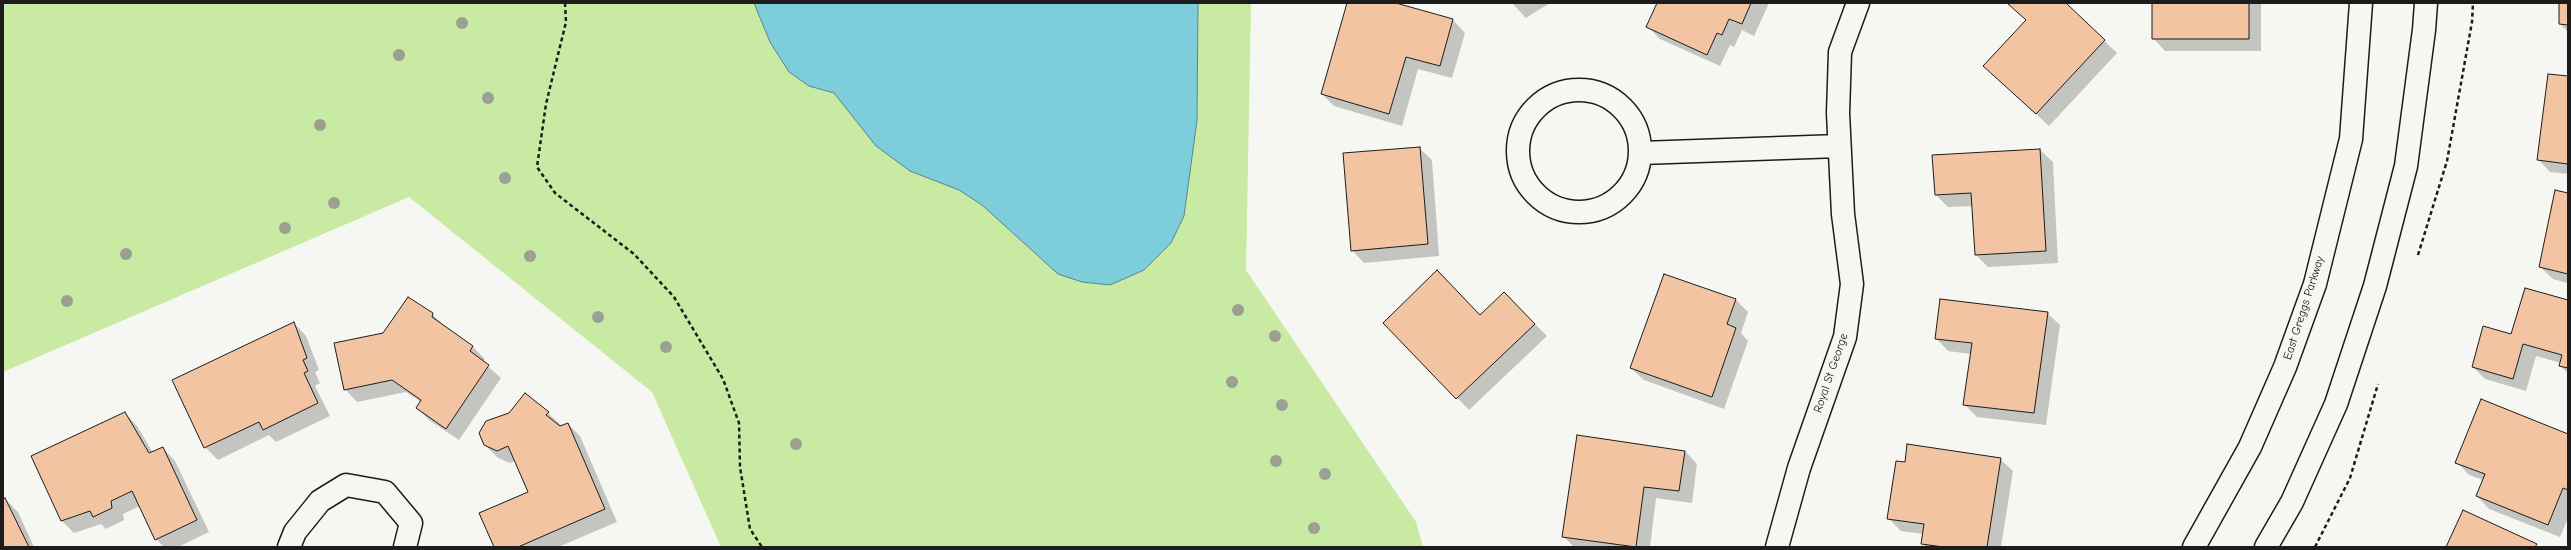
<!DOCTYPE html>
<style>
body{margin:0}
#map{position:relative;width:2571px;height:550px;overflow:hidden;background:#f6f6f2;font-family:"Comic Neue",sans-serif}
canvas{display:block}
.frame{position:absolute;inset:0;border:4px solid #1c1c1c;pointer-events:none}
</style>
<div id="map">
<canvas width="2571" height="550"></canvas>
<div class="frame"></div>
</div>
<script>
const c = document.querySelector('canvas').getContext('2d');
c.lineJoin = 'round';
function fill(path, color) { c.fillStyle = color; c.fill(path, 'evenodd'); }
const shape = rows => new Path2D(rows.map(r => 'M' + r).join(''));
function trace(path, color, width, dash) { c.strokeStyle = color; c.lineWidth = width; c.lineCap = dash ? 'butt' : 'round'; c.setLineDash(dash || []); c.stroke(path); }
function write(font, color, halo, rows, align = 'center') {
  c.font = font + ' "Comic Neue",sans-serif'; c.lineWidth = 3; c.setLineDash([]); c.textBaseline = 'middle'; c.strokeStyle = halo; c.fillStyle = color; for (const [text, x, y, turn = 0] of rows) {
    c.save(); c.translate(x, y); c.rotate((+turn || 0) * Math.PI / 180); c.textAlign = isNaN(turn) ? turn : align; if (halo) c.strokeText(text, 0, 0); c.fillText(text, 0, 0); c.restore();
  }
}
const green = shape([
 [3,3,1251,3,1246,270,1416,522,1423,547,721,547,652,392,409,197,3,372]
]);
const water = shape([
 [754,3,1198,3,1197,120,1184,216,1171,243,1144,270,1110,285,1082,282,1058,274,982,205,959,190,910,171,876,146,834,93,809,86,789,72,770,42,754,3]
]);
const shadow = shape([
 [1348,3,1393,3,1453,20,1465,33,1452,78,1418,69,1402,126,1334,106,1322,94],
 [1512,3,1550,3,1526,18],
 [1658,3,1769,3,1754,36,1742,30,1734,47,1730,45,1720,66,1660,39,1648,27],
 [2008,3,2065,3,2117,53,2049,126,1997,78,2027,21],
 [2153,3,2261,3,2261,51,2165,51,2153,38],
 [2560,3,2568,3,2568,32,2560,24],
 [2568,77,2568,174,2550,172,2538,159],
 [1419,148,1432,160,1439,256,1364,263,1352,250],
 [2040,150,2053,162,2058,263,1988,267,1976,255,1973,206,1948,207,1936,195,1934,156],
 [2568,194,2568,283,2553,279,2540,267],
 [1665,275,1736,300,1748,312,1741,333,1748,341,1724,409,1644,380,1631,368],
 [2568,301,2568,373,2560,366,2561,363,2536,356,2526,391,2485,379,2473,367],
 [1517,306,1547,336,1469,410,1384,323,1480,316],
 [2047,313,2060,325,2046,425,1977,417,1964,404,1971,354,1948,351,1936,338],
 [432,314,445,327,473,347,485,359,483,362,501,378,459,440,429,420,417,408,421,402,406,392,357,402,345,389,383,334],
 [294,323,306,336,319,370,315,372,320,383,315,386,330,416,276,442,269,435,218,460,205,447,174,380],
 [125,413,137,426,153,453,163,448,175,461,209,532,178,547,164,547,156,539,140,506,123,514,124,520,106,529,101,524,74,533,62,521],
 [548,413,561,425,558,428,568,424,580,436,617,522,558,547,495,547,529,493,515,461,510,463,498,458,485,445],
 [2568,435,2568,518,2560,537,2489,509,2477,496,2483,480,2469,475,2457,462],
 [1685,451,1697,464,1692,503,1656,498,1650,547,1574,547,1563,536],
 [2000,459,2013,471,2001,547,1926,547,1922,543,1923,534,1901,531,1888,518],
 [5,499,18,512,34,547,3,547,3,500]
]);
const building = shape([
 [1347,3,1396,3,1453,19,1440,66,1406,57,1389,114,1321,94,1347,3],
 [1657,3,1751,3,1742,24,1729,19,1722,35,1717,33,1707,55,1646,27,1657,3],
 [2007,3,2066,3,2105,40,2036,114,1983,66,2026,20,2007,3],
 [2152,3,2249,3,2249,39,2152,39,2152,3],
 [2559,3,2568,3,2568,25,2559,24,2559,3],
 [2548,74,2568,76,2568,164,2537,160,2548,74],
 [1420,147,1428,244,1351,251,1343,153,1420,147],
 [2040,149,2046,251,1975,255,1971,193,1935,195,1932,155,2040,149],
 [2555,190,2568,193,2568,274,2539,267,2555,190],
 [1437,270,1480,315,1504,292,1535,324,1456,399,1383,323,1437,270],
 [1664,274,1736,299,1727,324,1736,328,1712,397,1630,368,1664,274],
 [2525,288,2568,300,2568,368,2559,366,2562,355,2523,344,2513,379,2472,367,2483,326,2511,334,2525,288],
 [408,297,433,313,432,317,473,346,470,351,489,365,446,429,416,408,421,400,392,380,344,390,334,343,383,333,408,297],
 [1940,299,2048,312,2034,413,1963,405,1972,343,1935,339,1940,299],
 [294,322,307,358,303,360,308,371,304,373,318,403,263,430,259,422,204,448,172,380,294,322],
 [525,393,549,412,546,415,560,426,568,423,605,509,518,547,494,547,479,513,528,492,508,446,497,451,484,445,479,433,486,421,509,413,525,393],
 [2481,399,2568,434,2568,490,2563,488,2548,525,2476,496,2485,474,2455,463,2481,399],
 [125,412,149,453,163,447,197,520,155,540,132,491,111,501,112,508,93,517,90,511,61,521,31,456,125,412],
 [1577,435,1685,451,1679,491,1644,487,1636,547,1562,537,1577,435],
 [1907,444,2001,458,1987,547,1944,547,1921,544,1924,524,1887,519,1896,461,1905,462,1907,444],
 [5,498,29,547,3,547,3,499,5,498],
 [2463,510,2537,544,2535,547,2446,547,2463,510]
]);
const path = shape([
 [565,3,566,22,546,104,537,167,555,193,634,254,674,297,723,379,739,423,740,467,750,529,762,547],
 [2418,255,2447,161,2472,22,2473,3],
 [2315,547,2350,478,2378,384]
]);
const street = shape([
 '1518 151a61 61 0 1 1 122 0a61 61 0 1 1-122 0Z',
 [1641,153,1839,146],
 [289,547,295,532,320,501,346,485,385,492,411,523,405,547],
 [1777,547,1799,468,1845,337,1852,284,1843,214,1838,113,1840,52,1858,3],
 [2194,547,2250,447,2285,367,2315,284,2351,139,2361,3],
 [2266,547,2292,502,2336,404,2375,286,2406,166,2424,30,2426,3]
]);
const trees = [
 [462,23],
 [399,55],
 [488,98],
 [320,125],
 [505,178],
 [334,203],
 [285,228],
 [126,254],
 [530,256],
 [67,301],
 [1238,310],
 [598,317],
 [1275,336],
 [666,347],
 [1232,382],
 [1282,405],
 [796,444],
 [1276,461],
 [1325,474],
 [1314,528]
];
const streetNames = [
 ["East Greggs Parkway",2304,308,-72],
 ["Royal St George",1831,373,-71]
];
fill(green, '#c8eaa2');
fill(water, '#7ecdda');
trace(water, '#57868e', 1);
fill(shadow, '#0003');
fill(building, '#f2c4a2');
trace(building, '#1c1c1c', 1);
trace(street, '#1c1c1c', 25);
trace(path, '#1c1c1c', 2.5, [4, 3]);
trace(street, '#f6f6f2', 22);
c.fillStyle = '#9ba092';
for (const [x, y] of trees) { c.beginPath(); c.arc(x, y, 6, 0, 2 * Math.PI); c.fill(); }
write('12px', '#1c1c1c', '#f6f6f2', streetNames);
</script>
